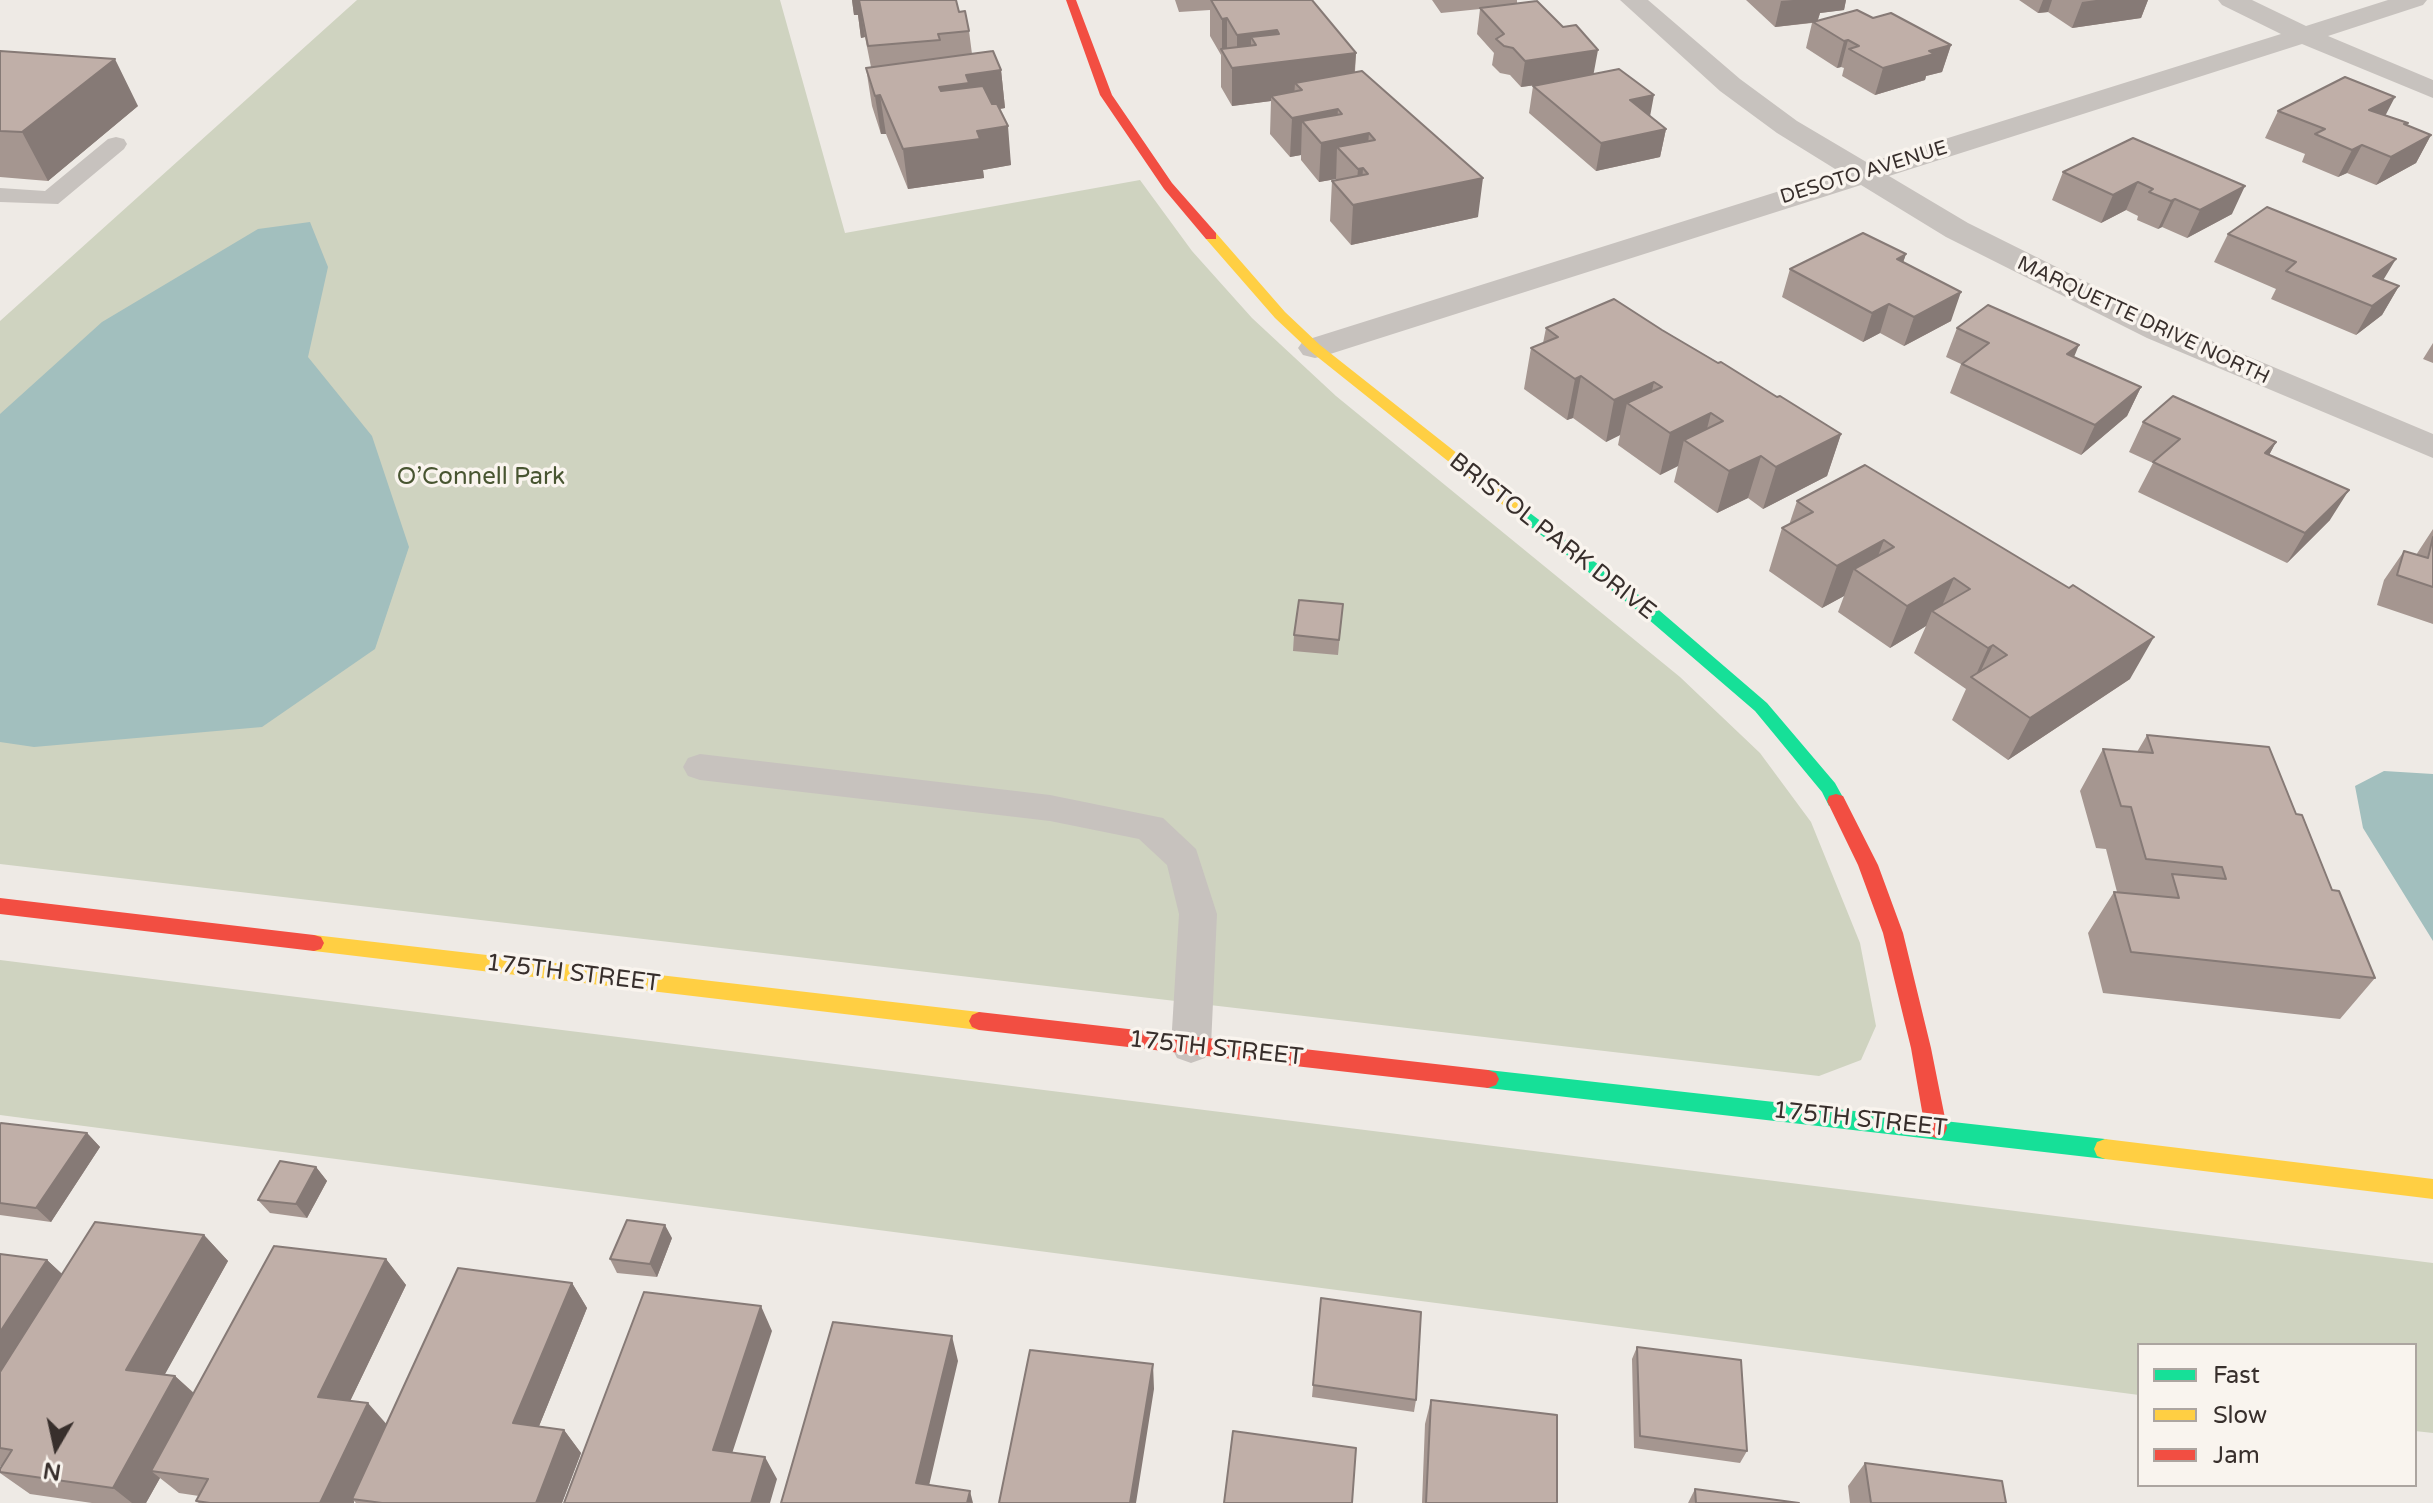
<!DOCTYPE html>
<meta charset="utf-8">
<style>
body{margin:0}
#map{position:relative;width:2433px;height:1503px;overflow:hidden;background:#eeeae5;font-family:"Varela Round",sans-serif}
canvas{display:block}
.legend{position:absolute;left:2137px;top:1343px;width:280px;height:144px;box-sizing:border-box;background:#f9f4ee;border:2px solid #aca5a0;margin:0;padding:10px 14px;list-style:none;font-size:24px;color:#382f2c}
.legend li{display:flex;align-items:center;gap:16px;height:40px}
.legend b{width:40px;border:2px solid #aca5a0}
.north{position:absolute;left:16px;top:1407px;width:80px;height:80px;-webkit-text-stroke:6px #f9f4ee;paint-order:stroke;rotate:189deg;font-size:22px;font-weight:700;line-height:32px;text-align:center;color:#382f2c}
.north::after{content:'';display:block;margin:auto;width:28px;height:36px;background:#382f2c;clip-path:polygon(50% 0,100% 100%,50% 72%,0 100%)}
</style>
<div id="map">
<canvas width="2433" height="1503"></canvas>
<ul class="legend">
<li><b style="height:10px;background:#16e098"></b>Fast</li>
<li><b style="height:10px;background:#ffcf43"></b>Slow</li>
<li><b style="height:10px;background:#f24e42"></b>Jam</li>
</ul>
<div class="north">N</div>
</div>
<script>
const c = document.querySelector('canvas').getContext('2d');
c.lineJoin = 'round';
function fill(path, color) { c.fillStyle = color; c.fill(path, 'evenodd'); }
const shape = rows => new Path2D(rows.map(r => 'M' + r).join(''));
function trace(path, color, width, dash) { c.strokeStyle = color; c.lineWidth = width; c.lineCap = dash ? 'butt' : 'round'; c.setLineDash(dash || []); c.stroke(path); }
function write(font, color, halo, rows, align = 'center') {
  c.font = font + ' "Varela Round",sans-serif'; c.lineWidth = 7; c.setLineDash([]); c.textBaseline = 'middle'; c.strokeStyle = halo; c.fillStyle = color; for (const [text, x, y, turn = 0] of rows) {
    c.save(); c.translate(x, y); c.rotate((+turn || 0) * Math.PI / 180); c.textAlign = isNaN(turn) ? turn : align; if (halo) c.strokeText(text, 0, 0); c.fillText(text, 0, 0); c.restore();
  }
}
const green = shape([
 [357,0,780,0,845,233,1140,180,1192,251,1252,318,1336,396,1680,677,1760,753,1811,822,1860,943,1876,1026,1861,1060,1819,1076,0,864,0,321],
 [0,960,2433,1263,2433,1433,2415,1431,2415,1345,2139,1345,2139,1395,0,1115]
]);
const water = shape([
 [310,222,328,267,308,357,372,436,409,547,375,649,262,727,34,747,0,742,0,414,102,322,258,229],
 [2384,771,2433,774,2433,941,2363,828,2355,786]
]);
const lane = shape([
 [116,137,124,139,127,144,124,149,58,204,0,202,0,188,45,191,108,139,116,137],
 [700,754,1050,795,1163,818,1196,849,1217,914,1211,1046,1205,1058,1191,1063,1177,1058,1171,1046,1179,914,1167,865,1139,839,1050,821,700,780,688,776,683,767,688,758,700,754]
]);
const street = shape([
 [1620,0,1648,0,1740,79,1797,121,1868,163,2281,34,2222,5,2218,0,2252,0,2306,26,2388,0,2427,0,2423,5,2328,36,2433,80,2433,98,2302,44,1889,176,1968,223,2171,324,2433,434,2433,458,2147,338,1946,237,1861,185,1327,355,1315,358,1303,355,1298,348,1303,341,1840,172,1777,133,1720,91,1620,0]
]);
const fast = shape([
 [1514,501,1660,611,1767,703,1835,783,1845,801,1843,806,1829,806,1822,792,1755,711,1648,619,1508,509,1506,506,1514,501],
 [1488,1070,2105,1139,2113,1142,2116,1149,2113,1156,2105,1159,1488,1088,1480,1085,1477,1079,1480,1073,1488,1070]
]);
const slow = shape([
 [1211,232,1216,233,1285,312,1320,345,1520,503,1522,506,1520,509,1508,509,1310,351,1275,318,1206,239,1206,233,1211,232],
 [314,935,979,1012,986,1015,989,1021,986,1027,979,1030,314,951,307,949,304,943,307,937,314,935],
 [2105,1139,2433,1179,2433,1199,2105,1159,2097,1156,2094,1149,2097,1142,2105,1139]
]);
const jam = shape([
 [1066,0,1076,0,1112,95,1172,183,1216,233,1216,239,1206,239,1164,189,1100,95,1066,0],
 [1836,794,1843,796,1878,865,1903,933,1931,1048,1947,1128,1944,1135,1936,1138,1928,1135,1925,1128,1911,1048,1883,933,1858,865,1827,801,1829,796,1836,794],
 [0,898,314,935,321,937,324,943,321,949,314,951,0,914,0,898],
 [979,1012,1488,1070,1496,1073,1499,1079,1496,1085,1488,1088,979,1030,972,1027,969,1021,972,1015,979,1012]
]);
const wall = shape([
 [852,0,959,12,969,31,972,54,1001,70,1005,108,1000,109,1011,165,983,170,984,178,908,189,886,134,881,134,872,106,866,68,871,67,865,37,861,38,858,15,854,15],
 [1175,0,1312,0,1356,53,1355,72,1478,217,1351,245,1330,221,1332,181,1335,181,1336,179,1319,182,1301,160,1301,155,1290,157,1270,134,1271,101,1232,106,1221,87,1221,55,1210,36,1210,10,1179,12],
 [1432,0,1517,0,1517,3,1594,74,1666,129,1660,157,1596,171,1529,113,1533,86,1544,84,1521,87,1510,75,1500,73,1492,65,1494,53,1477,34,1480,9,1441,13],
 [1746,0,1846,0,1844,10,1820,13,1818,20,1873,18,1951,45,1942,72,1926,76,1925,80,1875,95,1842,76,1844,68,1841,67,1837,68,1806,48,1812,23,1775,27],
 [2019,0,2148,0,2141,18,2072,28,2048,12,2038,13],
 [0,51,138,106,48,181,0,177],
 [2278,111,2406,125,2431,135,2416,163,2376,185,2347,173,2338,177,2302,162,2305,154,2265,138],
 [2133,138,2232,214,2187,238,2162,227,2158,229,2137,220,2138,216,2126,210,2101,223,2052,200,2063,172],
 [2228,234,2383,280,2399,286,2382,315,2356,335,2271,299,2276,289,2214,262],
 [1906,254,1903,262,1951,321,1904,346,1880,333,1863,342,1782,297,1790,269],
 [1546,328,1662,330,1841,434,1827,476,1763,509,1748,498,1717,513,1674,482,1678,466,1660,475,1618,445,1620,435,1606,442,1573,418,1567,420,1524,389,1531,348,1543,343],
 [1957,328,2074,357,2141,387,2127,416,2081,455,1950,393,1961,364,1946,357],
 [2433,343,2433,363,2423,359],
 [2143,422,2276,442,2269,455,2330,520,2287,563,2138,492,2153,463,2129,452],
 [1865,465,2130,679,2008,760,1952,720,1966,689,1914,653,1926,626,1890,648,1838,612,1844,596,1822,608,1769,571,1782,528,1789,525,1797,501],
 [2433,529,2433,624,2377,605,2384,580,2404,551,2416,555],
 [1343,604,1338,655,1293,651,1294,635],
 [2147,735,2296,814,2375,978,2340,1019,2103,993,2088,933,2114,892,2117,892,2106,849,2096,848,2080,791,2103,749,2137,752],
 [0,1124,87,1133,100,1147,51,1222,0,1215],
 [316,1167,327,1181,307,1218,270,1213,258,1200],
 [204,1235,228,1261,164,1375,175,1376,194,1393,386,1259,406,1285,350,1401,386,1424,572,1283,587,1308,539,1426,564,1430,581,1453,562,1503,356,1503,354,1501,354,1503,199,1503,196,1501,199,1496,179,1493,160,1478,146,1503,92,1503,30,1494,0,1473,1,1467,0,1466,0,1254,47,1260,62,1274],
 [672,1238,657,1277,617,1273,610,1259],
 [1321,1298,1416,1400,1414,1412,1312,1397],
 [1637,1347,1747,1451,1740,1463,1634,1448,1632,1359],
 [1431,1400,1557,1503,1422,1503,1425,1424],
 [1865,1463,2006,1503,1850,1503,1848,1486],
 [1695,1489,1799,1503,1688,1503]
]);
const shadedWall = shape([
 [852,0,859,0,865,37,861,38,858,15,854,15],
 [1793,0,1846,0,1844,10,1820,13,1817,22,1775,27,1781,1],
 [2043,0,2052,0,2048,12,2038,13],
 [2096,0,2148,0,2141,18,2072,28,2082,2],
 [1227,18,1227,55,1222,50,1222,19],
 [1277,30,1276,63,1356,53,1353,91,1302,90,1295,83,1294,98,1271,96,1271,101,1232,106,1232,68,1237,67,1237,35],
 [1251,37,1256,45,1251,66],
 [1848,40,1841,67,1837,68,1844,41],
 [1951,45,1942,72,1926,76,1925,80,1875,95,1883,68,1929,51],
 [1598,50,1593,77,1521,87,1525,61],
 [115,59,138,106,48,181,22,132],
 [1001,70,1005,108,972,113,944,125,939,87,966,75],
 [880,95,886,134,881,134,875,96],
 [1654,95,1649,122,1630,100],
 [2395,97,2381,124,2369,110],
 [1338,109,1336,140,1369,133,1366,172,1363,168,1361,203,1483,178,1478,217,1351,245,1353,205,1355,204,1358,169,1337,147,1336,179,1319,182,1321,143,1302,121,1301,155,1290,157,1292,118],
 [1008,126,1011,165,983,170,984,178,908,189,903,149,977,131],
 [1666,129,1660,157,1596,171,1601,143],
 [2431,135,2416,163,2376,185,2391,157],
 [2362,145,2347,173,2338,177,2352,150],
 [2138,182,2126,210,2101,223,2113,195],
 [2245,186,2232,214,2187,238,2200,210],
 [2175,199,2162,227,2158,229,2171,201],
 [1906,254,1896,283,1897,259],
 [2396,259,2379,287,2373,276],
 [2399,286,2382,315,2356,335,2372,306],
 [1961,292,1951,321,1904,346,1914,317],
 [1889,304,1880,333,1863,342,1872,313],
 [2079,345,2067,374,2067,354],
 [1581,376,1573,418,1567,420,1575,379],
 [1654,382,1646,417,1627,403,1620,435,1606,442,1614,400],
 [2141,387,2127,416,2081,455,2095,425],
 [1711,413,1701,452,1684,440,1678,466,1660,475,1670,433],
 [1841,434,1827,476,1763,509,1776,467],
 [2276,442,2260,472,2265,453],
 [1761,456,1748,498,1717,513,1729,471],
 [2349,490,2330,520,2287,563,2305,533],
 [1884,540,1869,580,1854,569,1844,596,1822,608,1837,566],
 [1954,578,1938,615,1932,611,1926,626,1890,648,1907,606],
 [2154,637,2130,679,2008,760,2030,718],
 [1993,645,1976,681,1974,679,1988,648],
 [87,1133,100,1147,51,1222,36,1208],
 [316,1167,327,1181,307,1218,296,1204],
 [665,1225,672,1238,657,1277,650,1264],
 [204,1235,228,1261,154,1394,126,1370],
 [386,1259,406,1285,341,1420,318,1397],
 [47,1260,75,1286,0,1405,0,1332],
 [572,1283,587,1308,531,1446,513,1423],
 [761,1306,772,1331,726,1472,713,1450],
 [952,1336,958,1361,925,1503,916,1483],
 [1153,1364,1154,1389,1136,1503,1130,1503],
 [175,1376,201,1400,151,1471,160,1478,146,1503,132,1503,113,1488],
 [368,1403,389,1427,352,1499,354,1501,354,1503,320,1503],
 [564,1430,581,1453,562,1503,536,1503],
 [765,1457,777,1479,770,1503,751,1503],
 [970,1491,973,1503,967,1503]
]);
const building = shape([
 [856,0,956,0,959,12,965,11,969,31,938,34,940,40,868,46,859,0,856,0],
 [1211,0,1312,0,1356,53,1232,68,1221,49,1256,45,1251,37,1279,34,1277,30,1237,35,1227,18,1222,19,1211,0],
 [1537,1,1563,27,1576,25,1598,50,1525,61,1513,48,1504,46,1496,39,1504,34,1480,8,1537,1],
 [1857,10,1873,18,1891,13,1951,45,1929,51,1934,54,1883,68,1849,49,1859,46,1848,40,1844,41,1813,22,1857,10],
 [0,51,115,59,22,132,0,131,0,51],
 [993,51,1001,70,966,75,969,83,939,87,941,91,983,86,992,104,997,104,1008,126,977,131,980,139,903,149,880,95,875,96,866,68,993,51],
 [1619,69,1654,95,1630,100,1666,129,1601,143,1533,86,1619,69],
 [1362,71,1483,178,1353,205,1332,181,1368,174,1363,168,1358,169,1337,147,1375,140,1369,133,1321,143,1302,121,1342,114,1338,109,1292,118,1271,96,1302,90,1295,83,1362,71],
 [2345,77,2395,97,2369,110,2408,123,2404,124,2431,135,2391,157,2362,145,2352,150,2315,134,2325,129,2278,111,2345,77],
 [2133,138,2245,186,2200,210,2175,199,2171,201,2149,192,2153,189,2138,182,2113,195,2063,172,2133,138],
 [2267,207,2396,259,2373,276,2399,286,2372,306,2286,271,2296,262,2228,234,2267,207],
 [1863,233,1906,254,1897,259,1961,292,1914,317,1889,304,1872,313,1790,269,1863,233],
 [1614,299,1662,330,1718,363,1721,362,1777,397,1780,396,1841,434,1776,467,1761,456,1729,471,1684,440,1723,421,1711,413,1670,433,1627,403,1662,387,1654,382,1614,400,1581,376,1575,379,1531,348,1558,337,1546,328,1614,299],
 [1988,305,2079,345,2067,354,2141,387,2095,425,1962,364,1989,343,1957,328,1988,305],
 [2173,396,2276,442,2265,453,2349,490,2305,533,2153,462,2180,439,2143,422,2173,396],
 [1865,465,2069,588,2073,585,2154,637,2030,718,1971,677,2007,655,1993,645,1988,648,1932,611,1970,589,1954,578,1907,606,1854,569,1894,547,1884,540,1837,566,1782,528,1813,512,1797,501,1865,465],
 [2433,537,2433,587,2397,575,2404,551,2428,558,2433,537],
 [1299,600,1343,604,1339,640,1294,635,1299,600],
 [2147,735,2269,747,2296,814,2302,815,2332,890,2339,891,2375,978,2131,952,2114,892,2179,898,2172,874,2226,879,2222,867,2146,859,2131,807,2121,806,2103,749,2153,753,2147,735],
 [1,1123,87,1133,36,1208,0,1203,0,1124,1,1123],
 [280,1161,316,1167,296,1204,258,1200,280,1161],
 [627,1220,665,1225,650,1264,610,1259,627,1220],
 [95,1222,204,1235,126,1370,175,1376,113,1488,0,1472,0,1469,12,1450,0,1448,0,1372,95,1222],
 [274,1246,386,1259,318,1397,368,1403,320,1503,210,1503,196,1501,208,1479,151,1471,274,1246],
 [0,1254,47,1260,0,1332,0,1254],
 [458,1268,572,1283,513,1423,564,1430,536,1503,382,1503,352,1499,458,1268],
 [644,1292,761,1306,713,1450,765,1457,751,1503,564,1503,644,1292],
 [1321,1298,1421,1312,1416,1400,1313,1385,1321,1298],
 [833,1322,952,1336,916,1483,970,1491,967,1503,781,1503,833,1322],
 [1637,1347,1741,1360,1747,1451,1640,1436,1637,1347],
 [1030,1350,1153,1364,1130,1503,999,1503,1030,1350],
 [1431,1400,1557,1415,1557,1503,1426,1503,1431,1400],
 [1233,1431,1356,1448,1352,1503,1224,1503,1233,1431],
 [1865,1463,2002,1481,2006,1503,1871,1503,1865,1463],
 [1695,1489,1799,1503,1696,1503,1695,1489]
]);
const farStreetnames = [
 ["DESOTO AVENUE",1864,173,-17],
 ["MARQUETTE DRIVE NORTH",2143,321,25]
];
const parkNames = [
 ["O’Connell Park",481,478]
];
const streetNames = [
 ["BRISTOL PARK DRIVE",1552,537,38],
 ["175TH STREET",573,974,7],
 ["175TH STREET",1216,1049,6],
 ["175TH STREET",1860,1120,6]
];
fill(green, '#cfd3c0');
fill(water, '#a2bfbe');
fill(lane, '#c7c2be');
fill(street, '#c7c2be');
fill(fast, '#16e098');
fill(slow, '#ffcf43');
fill(jam, '#f24e42');
fill(wall, '#a59690');
fill(shadedWall, '#867a76');
fill(building, '#c0afa8');
trace(building, '#867a76', 2);
write('20px', '#382f2c', '#f9f4ee', farStreetnames);
write('24px', '#485531', '#f9f4ee', parkNames);
write('24px', '#382f2c', '#f9f4ee', streetNames);
</script>
